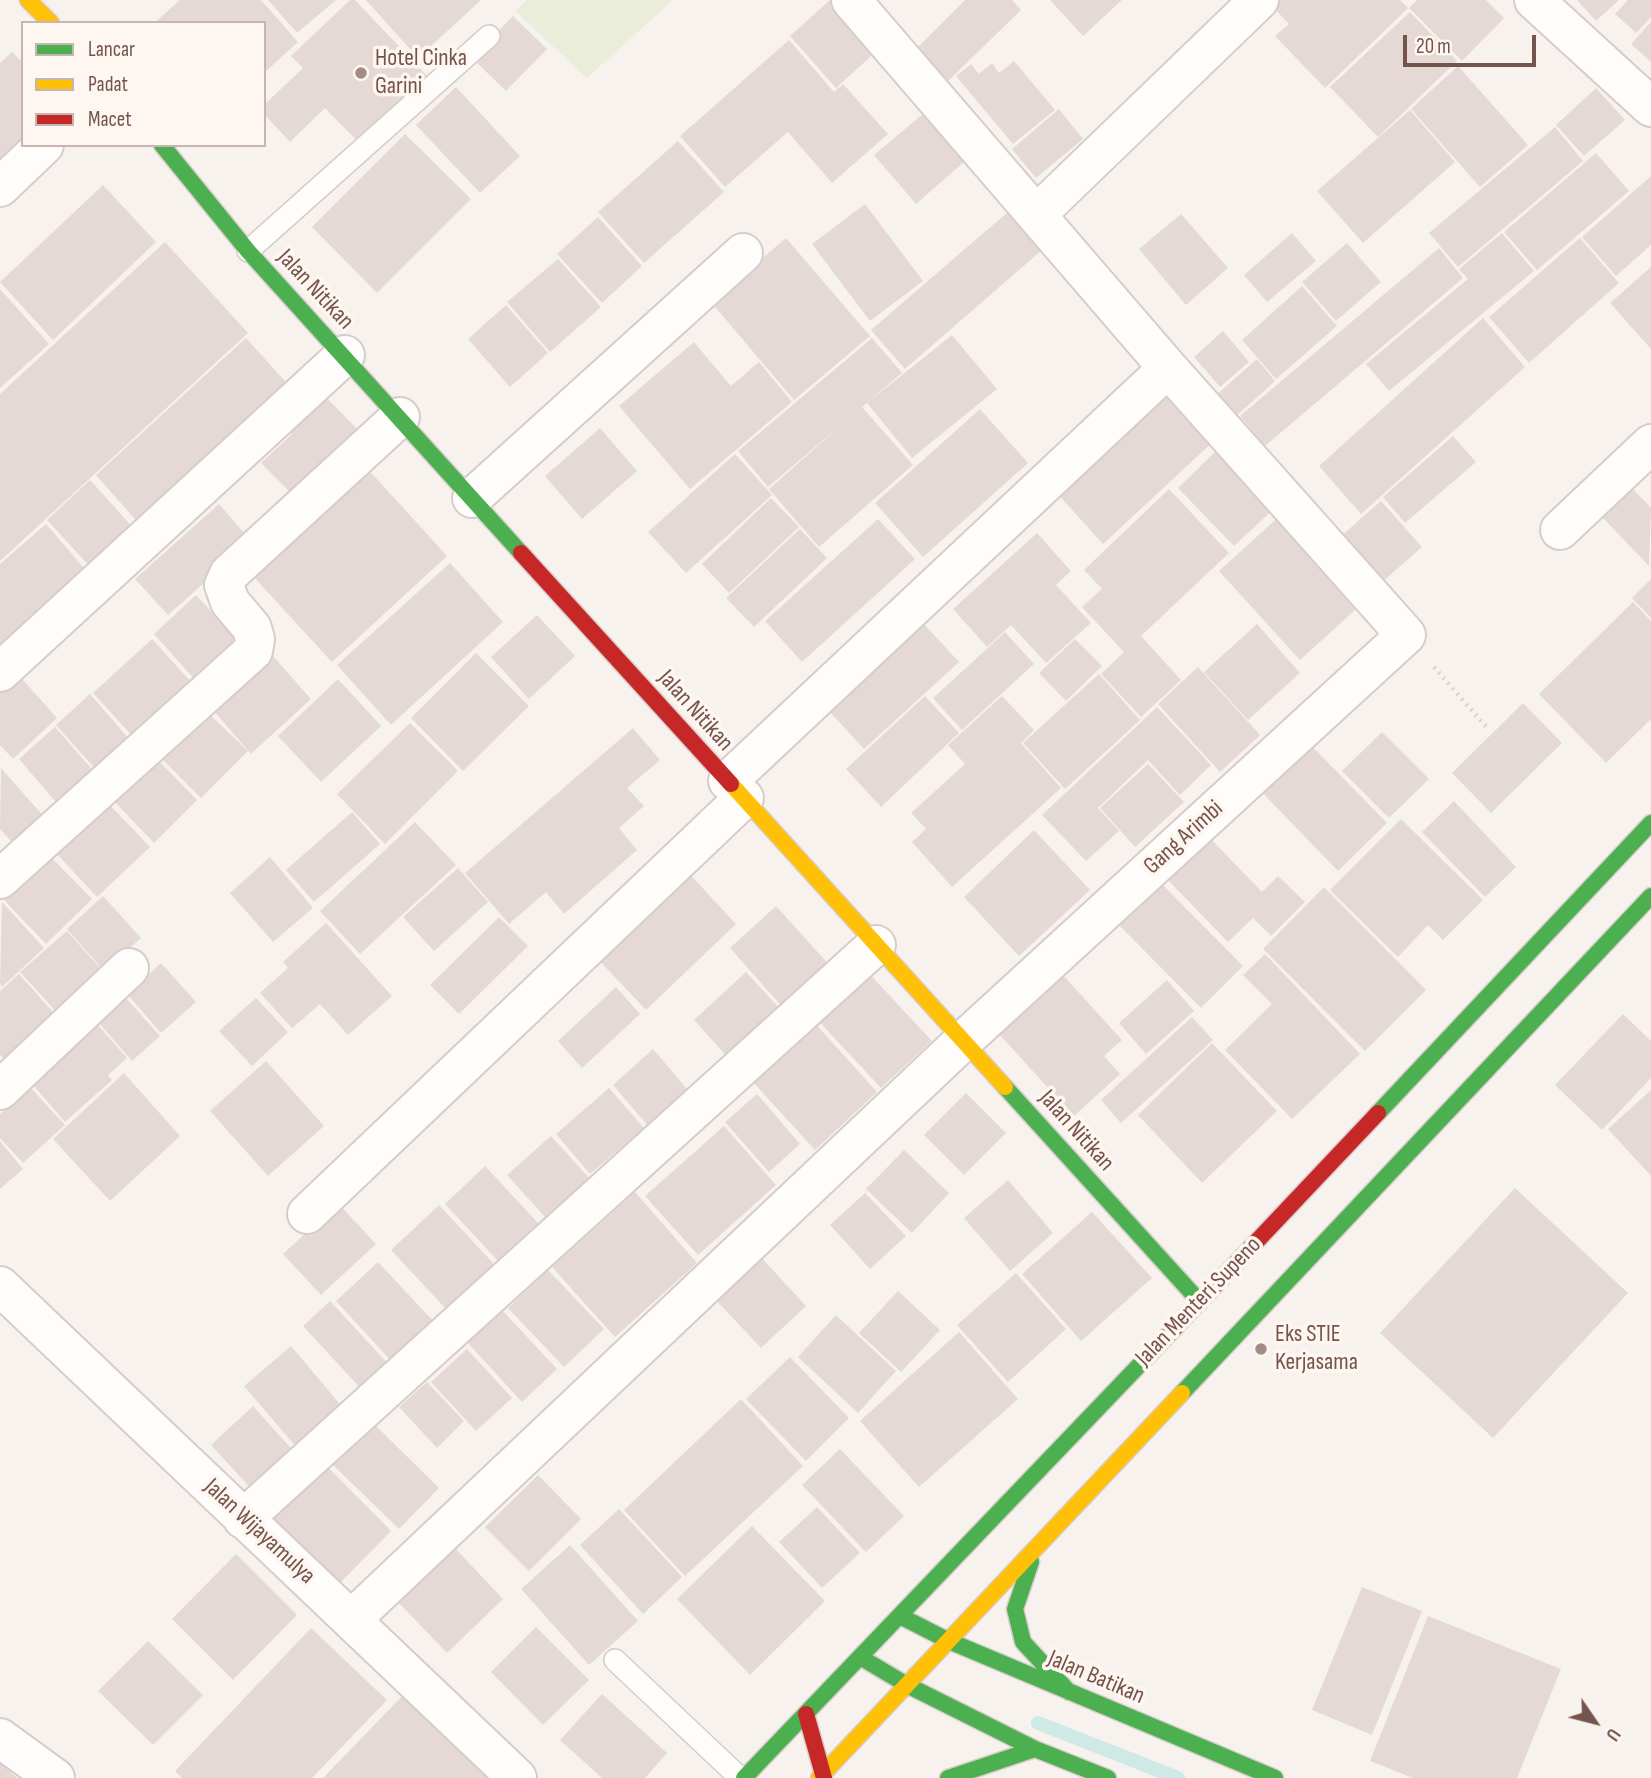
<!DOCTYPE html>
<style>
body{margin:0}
#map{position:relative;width:1651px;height:1778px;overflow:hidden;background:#f8f2ee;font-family:"Sofia Sans Condensed",sans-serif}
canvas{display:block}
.legend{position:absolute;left:21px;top:21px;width:245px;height:126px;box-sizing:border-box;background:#fef6f0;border:2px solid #c8b5af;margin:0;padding:9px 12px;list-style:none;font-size:21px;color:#76544e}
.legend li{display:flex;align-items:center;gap:14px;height:35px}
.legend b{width:35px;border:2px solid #c8b5af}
.north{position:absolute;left:1560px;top:1687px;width:70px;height:70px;-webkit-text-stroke:5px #fef6f0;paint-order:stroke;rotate:125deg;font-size:19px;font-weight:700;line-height:28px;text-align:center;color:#76544e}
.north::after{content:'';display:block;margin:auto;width:24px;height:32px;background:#76544e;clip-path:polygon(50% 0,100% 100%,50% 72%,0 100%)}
.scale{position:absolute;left:1403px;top:35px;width:133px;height:32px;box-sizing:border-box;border:4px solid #76544e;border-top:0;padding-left:9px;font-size:21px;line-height:24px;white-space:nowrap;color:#76544e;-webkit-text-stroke:5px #fef6f0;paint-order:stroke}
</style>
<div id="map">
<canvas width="1651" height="1778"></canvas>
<ul class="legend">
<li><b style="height:9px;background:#4caf50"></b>Lancar</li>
<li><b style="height:9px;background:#ffc107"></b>Padat</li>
<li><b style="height:9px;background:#c62828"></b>Macet</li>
</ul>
<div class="north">U</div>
<div class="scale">20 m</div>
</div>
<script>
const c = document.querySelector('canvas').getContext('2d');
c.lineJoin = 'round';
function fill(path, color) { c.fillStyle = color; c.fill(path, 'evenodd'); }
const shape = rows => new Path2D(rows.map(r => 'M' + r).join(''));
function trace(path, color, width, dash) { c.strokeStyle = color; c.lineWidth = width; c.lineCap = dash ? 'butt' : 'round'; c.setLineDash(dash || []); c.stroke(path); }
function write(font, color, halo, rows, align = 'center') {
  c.font = font + ' "Sofia Sans Condensed",sans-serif'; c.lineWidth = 7; c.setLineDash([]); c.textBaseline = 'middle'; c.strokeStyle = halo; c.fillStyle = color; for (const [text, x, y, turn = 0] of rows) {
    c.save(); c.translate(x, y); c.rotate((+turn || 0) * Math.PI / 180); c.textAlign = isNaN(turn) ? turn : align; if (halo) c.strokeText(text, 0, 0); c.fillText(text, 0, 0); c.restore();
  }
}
const green = shape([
 [527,0,673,0,587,78,515,11]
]);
const stream = shape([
 [1038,1723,1178,1778]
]);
const building = shape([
 [180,0,261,0,298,42,264,73,264,23,154,23],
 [268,0,336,0,297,33],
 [350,0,355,0,429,78,360,144,325,108,290,142,264,114,264,105,303,68,291,56],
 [366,0,481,0,418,58],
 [830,0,835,0,879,49,836,88,790,36],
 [965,0,1012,0,1021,10,944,85,913,52],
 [1050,0,1122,0,1083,36],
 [1279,0,1400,0,1408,8,1325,88,1275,36,1289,24,1272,6],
 [1417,0,1486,0,1504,18,1462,61,1409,8],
 [1577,0,1619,0,1596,21],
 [1628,0,1651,0,1651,17,1636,33,1615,14],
 [1410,12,1457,61,1378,137,1330,87],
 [513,16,547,49,506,91,472,58],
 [1651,22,1651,62,1631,44],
 [789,40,834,92,843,84,888,134,832,183,788,132,725,187,680,136],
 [12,52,23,63,23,145,0,172,0,63],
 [1014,61,1055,110,1013,144,956,76,971,64,979,74,992,63,999,73],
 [1458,66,1528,145,1480,187,1411,109],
 [456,87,520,156,480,193,416,125],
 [1596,88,1625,120,1584,156,1556,125],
 [1059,109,1083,139,1036,178,1012,149],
 [1410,110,1455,162,1363,243,1317,191],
 [924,113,965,161,916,204,874,155],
 [1555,127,1583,161,1458,267,1429,233],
 [405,134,471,199,377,293,312,227],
 [678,141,724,192,644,263,598,212],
 [1596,153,1629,191,1537,270,1504,232],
 [1651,176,1651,245,1616,276,1582,237],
 [103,185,156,242,53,340,0,282],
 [865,204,923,281,870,321,812,244],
 [1016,205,1050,243,905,369,871,330],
 [1181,214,1228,268,1186,305,1139,249],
 [598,217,642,266,602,303,557,254],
 [1292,233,1316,261,1267,302,1244,275],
 [1502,233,1534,271,1389,391,1366,364,1468,279,1459,269],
 [786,238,870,336,794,400,711,302],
 [1580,238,1619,283,1529,363,1489,317],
 [165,242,248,333,0,561,0,394],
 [1347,243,1381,282,1336,321,1302,282],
 [1439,248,1463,278,1265,446,1240,416],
 [558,259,601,307,550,352,507,302],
 [1651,267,1651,349,1610,303],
 [1302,286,1337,326,1276,379,1242,340],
 [0,289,49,344,0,388],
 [506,305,548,353,510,387,468,339],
 [1483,318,1525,367,1361,514,1319,466],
 [1223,331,1249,362,1220,387,1194,357],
 [952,335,997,389,912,458,867,403],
 [246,338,293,390,142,527,96,475],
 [872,338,902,373,862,407,913,465,819,547,769,489,846,421,768,487,738,451],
 [694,342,731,386,759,362,792,402,690,489,619,406],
 [1257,359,1275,381,1235,417,1216,395],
 [1165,386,1215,440,1103,544,1053,489],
 [318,389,364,436,298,500,261,463,292,434,282,424],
 [980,409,1028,463,923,557,875,503],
 [600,428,637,471,582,519,545,476],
 [1453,436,1476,462,1405,523,1383,497],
 [1220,447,1277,506,1234,546,1178,488],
 [735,454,772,495,686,573,648,532],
 [365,466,447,556,332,662,250,573],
 [90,480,136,531,93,570,47,520],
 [1169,489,1229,553,1141,636,1181,680,1141,717,1101,674,1124,652,1082,607,1102,589,1084,570],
 [1633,489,1651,508,1649,566,1603,518],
 [771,498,799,527,729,593,702,564],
 [1381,501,1422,547,1381,583,1340,537],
 [219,504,251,541,168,615,135,579],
 [1284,512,1365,601,1300,660,1219,571],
 [878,519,915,559,802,662,765,621],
 [46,524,90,575,0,654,0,564],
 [800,529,827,558,754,627,726,598],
 [1037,533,1071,571,1056,585,1091,623,1046,663,1011,625,987,647,953,609],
 [450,563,503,622,391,725,337,665],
 [1651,579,1651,618,1632,598],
 [196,595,239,642,196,681,154,634],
 [1633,602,1651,621,1651,719,1606,763,1539,694],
 [913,612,959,662,864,749,818,699],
 [537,615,575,656,529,699,491,657],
 [1257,624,1300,673,1248,720,1204,672],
 [1005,632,1034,664,962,730,933,698],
 [152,639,193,684,134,738,93,693],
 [1075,639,1102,666,1066,701,1039,673],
 [476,653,529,706,463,771,411,718],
 [273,656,311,699,251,754,213,710],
 [1198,667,1260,735,1220,772,1158,704],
 [15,671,57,718,13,759,0,745,0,685],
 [1099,674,1140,720,1065,789,1023,743],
 [338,679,381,726,321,782,278,736],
 [90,694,131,741,97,771,56,725],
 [925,696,959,733,881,807,846,769],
 [1002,696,1034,730,1021,743,1061,788,952,887,912,842,926,829,911,813,965,764,948,745],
 [1523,703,1562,743,1491,813,1452,773],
 [1157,707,1211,765,1180,795,1148,760,1098,808,1119,831,1086,861,1042,815],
 [208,713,248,751,201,798,162,759],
 [410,723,458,771,385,844,337,794],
 [55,727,97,775,61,808,19,759],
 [633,728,660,760,627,788,644,806,619,828,637,850,564,914,546,892,509,924,465,873],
 [1382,732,1429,779,1389,818,1342,771],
 [1299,733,1387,823,1338,871,1251,781],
 [154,756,197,800,154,843,111,798],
 [1148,764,1184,802,1135,847,1100,808],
 [1,768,46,819,16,847,0,829],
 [1454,801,1516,867,1485,897,1422,832],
 [107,802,150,847,97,897,55,852],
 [352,812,380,844,314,902,286,870],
 [1401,819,1483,900,1443,940,1428,925,1398,957,1330,890],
 [415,822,456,865,360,954,320,911],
 [1034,830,1090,890,1019,956,964,897],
 [1206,834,1262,892,1278,876,1305,902,1271,936,1253,918,1228,942,1163,875],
 [48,854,92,899,46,944,2,898],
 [270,857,313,908,273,942,230,893],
 [458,868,488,902,434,951,403,917],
 [684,868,736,924,646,1010,593,954],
 [1151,873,1243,966,1201,1008,1109,915],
 [1324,887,1426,990,1365,1051,1263,949],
 [103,896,141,938,104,971,67,929],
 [2,902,44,948,2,987,0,984],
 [776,906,832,968,785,1010,730,948],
 [499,917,528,946,459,1014,430,985],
 [326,923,392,996,348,1035,320,1004,292,1028,260,993,288,968,283,962],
 [67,931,109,978,63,1019,20,972],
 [1265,954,1360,1054,1292,1119,1225,1050,1272,1004,1243,975],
 [1051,962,1122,1040,1104,1056,1120,1074,1074,1116,987,1021],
 [161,963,196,1002,161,1033,127,994],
 [862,966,932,1041,881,1088,812,1014],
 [746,972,783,1012,731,1061,694,1020],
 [19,974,61,1021,10,1066,0,1055,0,991],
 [1167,980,1194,1011,1146,1054,1119,1023],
 [616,987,640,1014,582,1068,558,1041],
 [126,998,160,1036,132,1061,99,1023],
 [256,998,288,1032,252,1066,219,1031],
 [1623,1014,1651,1041,1651,1078,1602,1130,1555,1085],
 [1192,1017,1213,1040,1121,1123,1101,1100],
 [813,1021,877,1092,815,1150,750,1079],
 [97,1024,127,1058,108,1075,112,1080,65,1122,27,1078],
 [1212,1043,1277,1111,1202,1183,1138,1115],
 [653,1049,688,1090,648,1126,613,1085],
 [266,1061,324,1126,268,1176,210,1111],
 [124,1073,180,1136,110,1201,53,1139],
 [30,1087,65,1125,23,1163,0,1138,0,1114],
 [609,1088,644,1128,590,1174,556,1134],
 [1651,1090,1651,1176,1608,1129],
 [966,1093,1006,1133,964,1175,924,1135],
 [757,1094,800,1144,769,1172,725,1122],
 [724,1126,776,1185,698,1255,645,1196],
 [551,1136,589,1178,545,1217,507,1175],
 [0,1141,23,1169,0,1189],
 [904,1150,949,1193,912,1233,866,1189],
 [485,1166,539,1224,499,1262,445,1204],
 [1008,1180,1053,1233,1010,1271,964,1218],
 [1515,1188,1628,1293,1493,1438,1380,1333],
 [635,1192,697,1263,615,1337,552,1267],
 [865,1193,906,1236,870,1269,830,1225],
 [338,1203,376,1244,321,1295,283,1254],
 [439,1205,494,1264,446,1309,391,1250],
 [1092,1212,1152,1278,1081,1341,1022,1274],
 [759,1255,806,1306,761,1348,713,1297],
 [378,1262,436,1324,394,1364,336,1301],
 [548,1270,604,1329,564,1367,508,1308],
 [1016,1273,1066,1329,1008,1382,957,1325],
 [898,1291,940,1330,901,1372,859,1333],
 [330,1301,391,1367,364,1392,303,1326],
 [502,1310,557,1369,522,1402,467,1342],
 [836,1315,896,1371,858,1413,798,1357],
 [959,1332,1018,1399,919,1487,860,1421],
 [291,1346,344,1409,297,1448,244,1386],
 [467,1349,512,1398,476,1431,431,1382],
 [790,1357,849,1418,806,1461,746,1399],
 [427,1382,464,1421,437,1448,399,1407],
 [741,1399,803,1466,685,1576,624,1510],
 [253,1406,297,1455,255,1493,211,1445],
 [373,1423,439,1488,399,1529,332,1464],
 [840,1449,904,1516,866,1552,802,1485],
 [324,1463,391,1531,339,1584,271,1516],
 [538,1475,581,1519,529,1571,485,1527],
 [817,1507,860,1553,822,1588,779,1542],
 [619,1509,682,1577,643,1614,580,1545],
 [752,1526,825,1601,750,1675,677,1599],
 [570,1545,638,1621,589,1665,521,1589],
 [455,1548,503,1599,447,1653,398,1602],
 [236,1554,297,1615,233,1680,172,1619],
 [1362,1587,1422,1611,1372,1735,1312,1710],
 [1428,1616,1561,1669,1517,1778,1413,1778,1370,1761],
 [536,1627,589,1680,543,1725,491,1672],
 [311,1628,387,1700,312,1778,182,1778,175,1771],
 [148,1641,203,1695,153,1745,98,1691],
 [405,1693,493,1778,323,1778],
 [602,1694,667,1753,645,1778,602,1778,560,1740],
 [0,1762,17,1778,0,1778]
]);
const path = shape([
 [1434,667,1488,729]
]);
const lane = shape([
 [248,251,489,36],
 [615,1660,740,1778]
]);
const street = shape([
 [1534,0,1651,107],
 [0,187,44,145],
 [1036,215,1259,0],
 [472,498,743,253],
 [1560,530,1651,444],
 [0,672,345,355],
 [728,781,1168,368],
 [0,879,253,651,255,639,252,628,230,602,224,585,229,574,400,417],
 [0,1090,129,968],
 [307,1214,744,798],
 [0,1286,517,1778],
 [243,1519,876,945],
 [352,1619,963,1041,1406,635,1168,368,851,0],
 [0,1738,55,1778]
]);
const fast = shape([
 [162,145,248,251,521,553],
 [1005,1087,1200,1302],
 [1378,1113,1651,823],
 [1182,1393,1651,896],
 [1031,1562,1015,1609,1023,1642,1069,1692],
 [900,1616,949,1641,1275,1778],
 [860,1657,907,1685,1035,1749,1108,1778],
 [744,1778,1171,1332],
 [948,1778,1035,1749]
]);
const slow = shape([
 [28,0,51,23],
 [731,784,1005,1087],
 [819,1778,1182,1393]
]);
const jam = shape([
 [521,553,731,784],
 [1171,1332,1378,1113],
 [806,1714,824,1778]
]);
const markers = [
 [361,73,7,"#a48b86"],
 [1261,1349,7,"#a48b86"]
];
const poiNames = [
 ["Hotel Cinka",375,59],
 ["Garini",375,87],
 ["Eks STIE",1275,1335],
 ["Kerjasama",1275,1363]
];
const streetNames = [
 ["Jalan Nitikan",315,290,47],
 ["Jalan Nitikan",695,711,48],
 ["Gang Arimbi",1184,838,-42],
 ["Jalan Nitikan",1076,1131,48],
 ["Jalan Menteri Supeno",1199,1302,-46],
 ["Jalan Wijayamulya",259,1532,43],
 ["Jalan Batikan",1096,1678,23]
];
fill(green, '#e9edd9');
trace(stream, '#cfe9e6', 14);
fill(building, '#e4d9d5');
trace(lane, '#d6cdca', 24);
trace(street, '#d6cdca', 42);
trace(fast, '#d9cecb', 19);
trace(slow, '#d9cecb', 19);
trace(jam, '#d9cecb', 19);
trace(path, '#dad1d0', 4.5, [2, 5]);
trace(lane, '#fefdfc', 21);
trace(street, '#fefdfc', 38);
trace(fast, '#4caf50', 16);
trace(slow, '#ffc107', 16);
trace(jam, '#c62828', 16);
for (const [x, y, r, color] of markers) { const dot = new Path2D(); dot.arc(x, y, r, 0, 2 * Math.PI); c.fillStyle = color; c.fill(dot); trace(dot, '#fef6f0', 2.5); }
write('24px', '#76544e', '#fef6f0', poiNames, 'left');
write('24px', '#76544e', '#fef6f0', streetNames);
</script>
